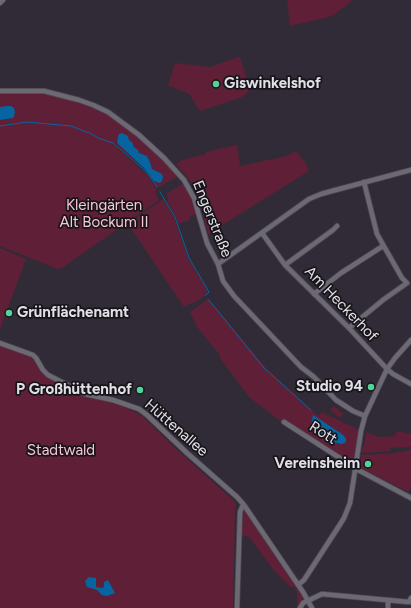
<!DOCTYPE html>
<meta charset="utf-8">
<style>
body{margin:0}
canvas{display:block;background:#302b36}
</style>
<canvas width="411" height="608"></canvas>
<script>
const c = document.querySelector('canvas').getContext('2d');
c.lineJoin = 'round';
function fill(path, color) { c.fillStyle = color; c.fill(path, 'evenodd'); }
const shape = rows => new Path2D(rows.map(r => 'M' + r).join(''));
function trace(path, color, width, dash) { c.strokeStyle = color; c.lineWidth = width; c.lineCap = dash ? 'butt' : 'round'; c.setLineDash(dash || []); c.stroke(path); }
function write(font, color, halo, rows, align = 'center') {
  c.font = font + ' Figtree,sans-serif'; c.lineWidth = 3.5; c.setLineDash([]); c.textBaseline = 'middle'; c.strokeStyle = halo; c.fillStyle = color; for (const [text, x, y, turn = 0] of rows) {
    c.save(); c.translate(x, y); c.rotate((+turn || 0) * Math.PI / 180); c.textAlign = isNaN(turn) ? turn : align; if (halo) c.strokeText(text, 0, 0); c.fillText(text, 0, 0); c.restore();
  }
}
const green = shape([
 [287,0,353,0,335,14,329,17,290,26],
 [238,57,240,57,250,89,248,92,242,97,200,111,189,94,168,85,175,63,210,67,216,65],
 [0,92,40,92,81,102,107,113,142,139,170,166,178,176,158,188,150,176,141,166,113,142,113,144,148,176,157,190,155,192,159,200,62,268,58,269,0,246],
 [129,140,132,142,134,147,138,150,139,153,147,156,149,158,152,169,153,170,159,172,154,181,143,167],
 [237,145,240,166,287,156,296,151,305,162,309,171,208,234,199,195,192,183,176,164,182,160,206,154,205,152],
 [184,183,193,199,197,214,189,216,190,220,178,224,176,217,168,202,167,193],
 [163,199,174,217,188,258,208,292,204,295,203,298,184,307,128,224],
 [0,248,26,259,0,329],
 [208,299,218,310,266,368,318,416,322,412,359,430,358,437,354,462,352,463,299,429,283,423,249,397,220,358,220,355,197,327,190,312],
 [332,428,342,434,332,442,313,431],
 [0,344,34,357,42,372,46,376,86,396,109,400,135,412,143,417,175,448,234,501,236,505,235,510,233,608,0,608],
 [334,406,343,414,340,418,330,410],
 [397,431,411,434,411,447,390,448,390,451,362,453,361,451,364,446,366,432,379,437,395,436],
 [411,450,411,485,409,492,361,468,360,466,361,455,365,455,394,453],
 [243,511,245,511,303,597,302,600,298,608,297,608,297,591,294,587,290,587,272,568,250,538,246,536,240,536,241,513]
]);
const water = shape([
 [7,106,11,106,14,108,15,112,14,116,13,118,0,120,0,107],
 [122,133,128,136,129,140,132,142,134,147,138,150,139,153,147,156,150,162,152,169,162,174,163,177,162,181,160,183,154,181,143,167,117,143,118,137,119,134],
 [313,415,342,434,346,438,346,442,342,444,332,442,313,431,311,426],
 [89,577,96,578,96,587,103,588,104,586,104,582,108,580,115,593,107,596,102,595,97,590,87,587,85,581]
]);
const stream = shape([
 [0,126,27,122,71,126,92,134,98,138,113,143,141,167,150,177,157,187],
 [160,192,175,217,189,258,209,292,205,296],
 [208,299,264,368,311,410]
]);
const minor = shape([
 [0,3,3,0],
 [0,91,44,91,79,100,93,105,108,112,139,135,164,158,184,180,194,198,207,243,218,264,223,281,234,296,301,367,314,377,336,400,353,411,365,416],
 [262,233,285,265,349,328,387,369,393,374,411,384],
 [218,264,309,199,321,194,332,191,411,170],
 [285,265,333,230,337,226],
 [314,294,341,273,383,246],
 [349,328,383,300,407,283,402,278,377,234,364,182],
 [0,343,33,355,36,358,43,370,48,375,85,394,113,400,139,409,147,415,187,453,237,497,244,505,303,592,312,608],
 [284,422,360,471,411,498],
 [298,585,304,580,339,526,344,518,350,503,361,431,365,416,387,369,395,358,411,340],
 [237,608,240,512,242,507,244,505],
 [300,608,303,603,322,594,409,602,411,598],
 [388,608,388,600]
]);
const markers = [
 [216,84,4,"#54d396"],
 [9,313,4,"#54d396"],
 [371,387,4,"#54d396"],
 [140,390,4,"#54d396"],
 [368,464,4,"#54d396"]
];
const poiNames = [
 ["Giswinkelshof",224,84,"left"],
 ["Grünflächenamt",17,313,"left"],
 ["Studio 94",363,387],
 ["P Großhüttenhof",132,390],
 ["Vereinsheim",360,464]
];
const parkNames = [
 ["Kleingärten",104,206],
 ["Alt Bockum II",104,223],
 ["Stadtwald",61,451]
];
const streetNames = [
 ["Engerstraße",212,219,68],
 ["Am Heckerhof",341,304,46],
 ["Hüttenallee",176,428,41],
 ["Rott",323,433,32]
];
fill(green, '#5f1f36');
fill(water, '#0664a0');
trace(stream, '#0664a0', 1);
trace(minor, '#4d4952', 6);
trace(minor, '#6c6874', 4.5);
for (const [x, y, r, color] of markers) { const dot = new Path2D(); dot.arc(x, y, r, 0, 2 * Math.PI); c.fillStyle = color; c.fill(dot); trace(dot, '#17151a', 1.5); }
write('bold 15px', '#e2e0e7', '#17151a', poiNames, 'right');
write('15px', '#f8c5d2', '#17151a', parkNames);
write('15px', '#e2e0e7', '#17151a', streetNames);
</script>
